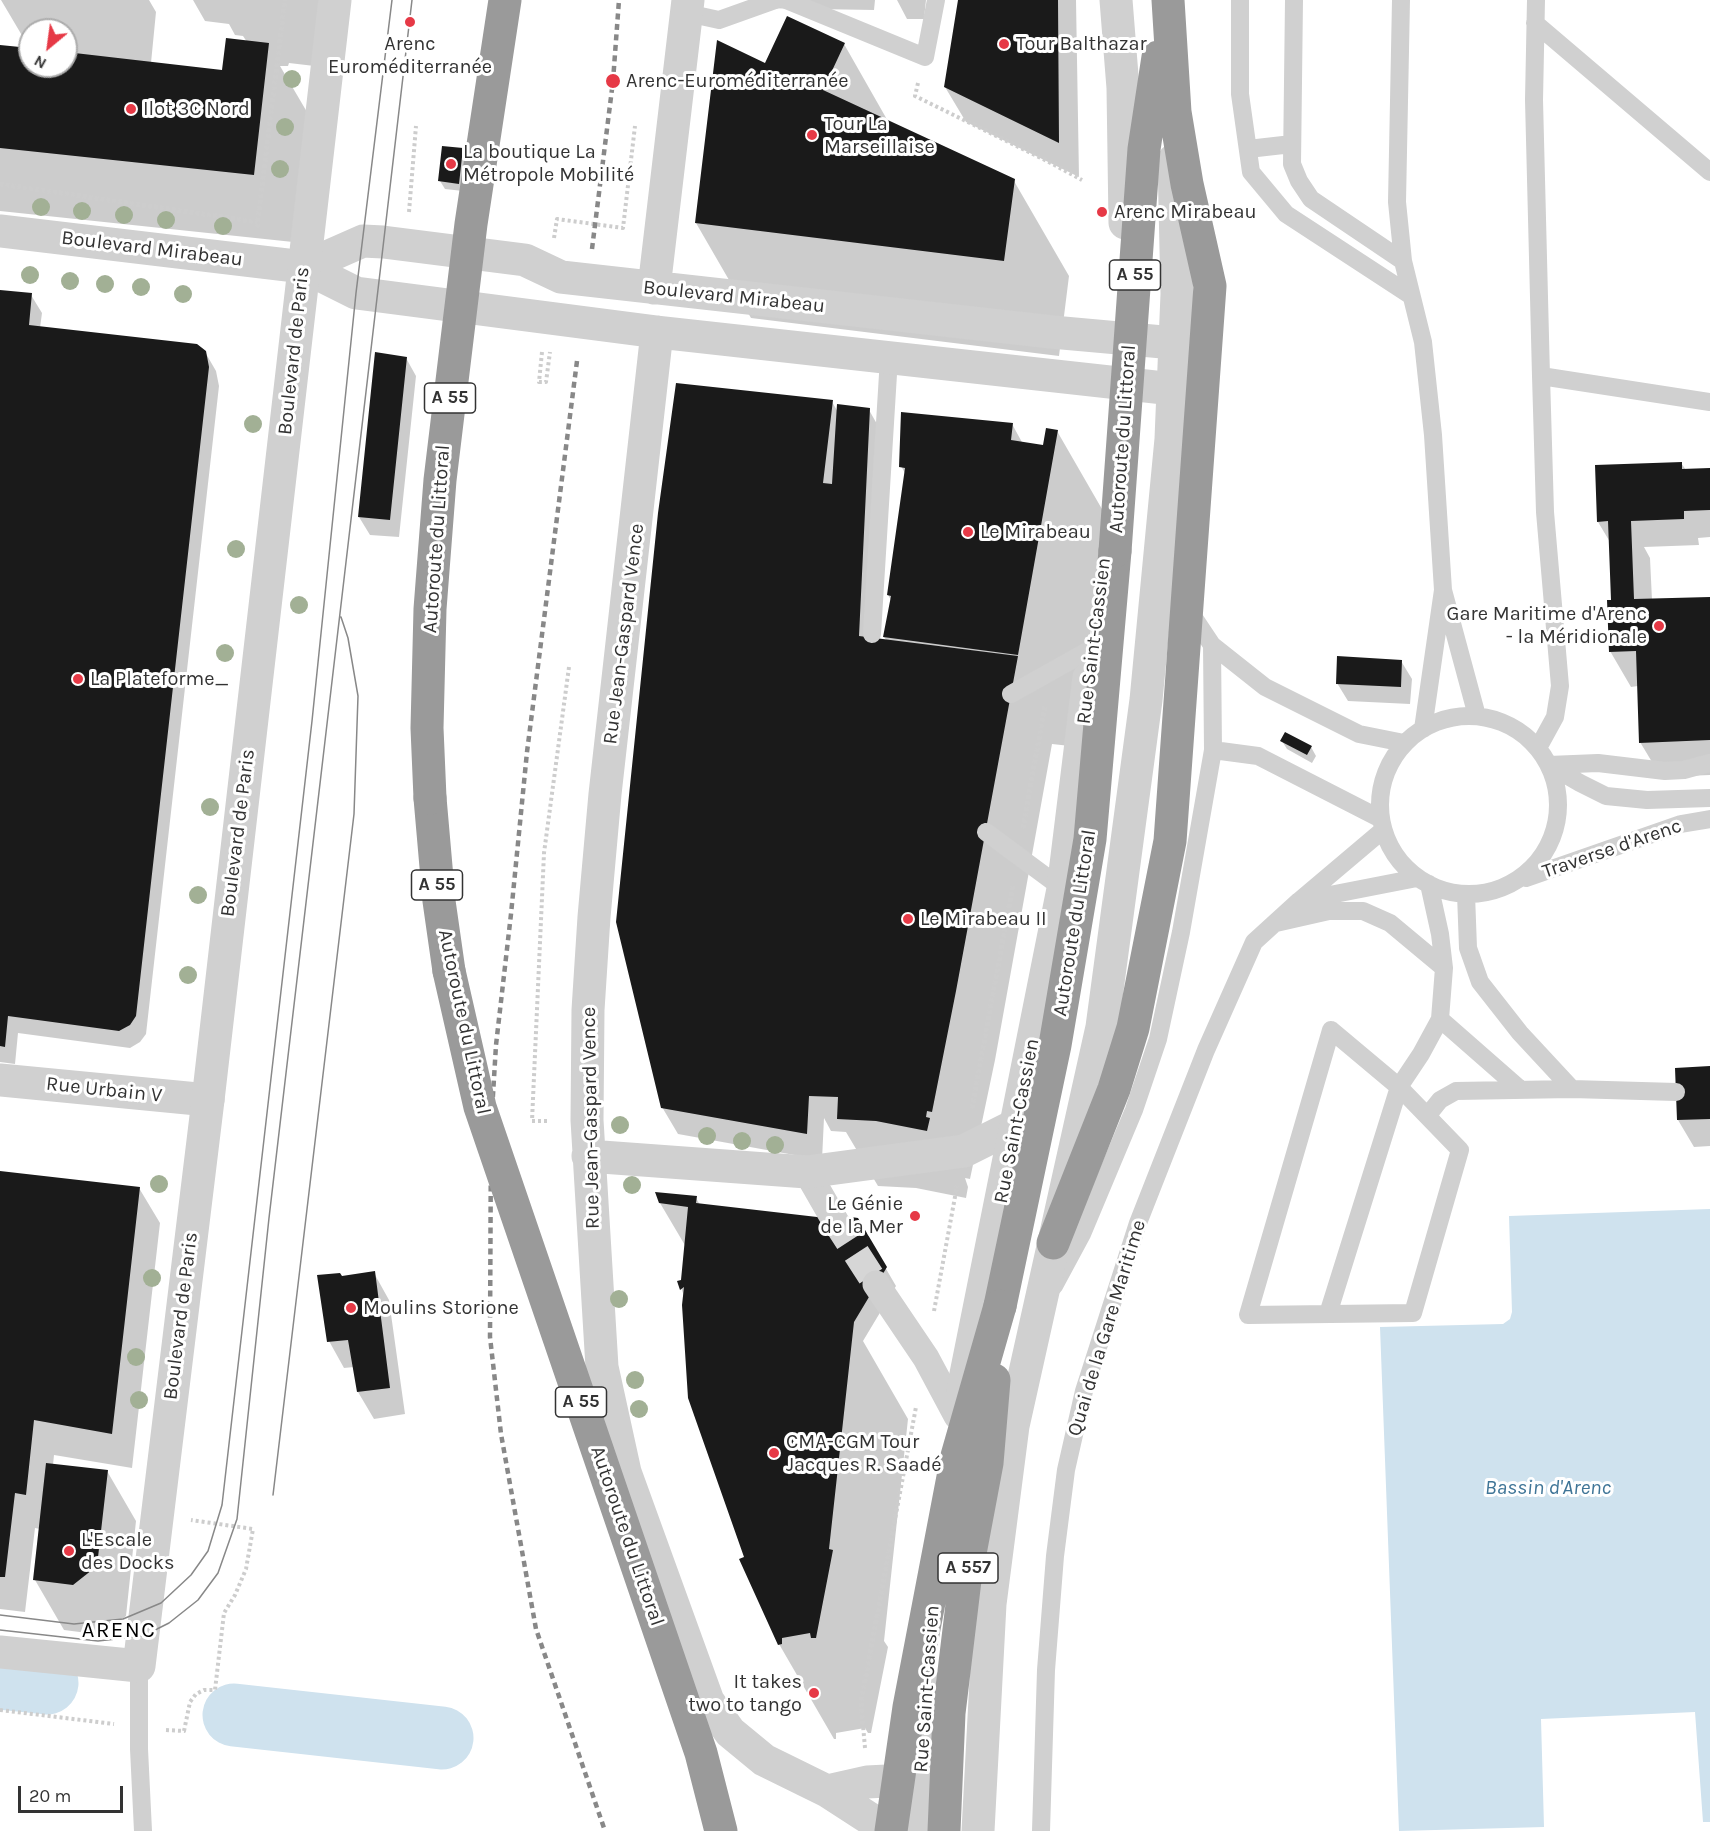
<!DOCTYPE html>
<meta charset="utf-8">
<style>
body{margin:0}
#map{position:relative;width:1710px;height:1831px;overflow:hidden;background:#fff;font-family:Karla,sans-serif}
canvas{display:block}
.north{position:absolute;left:18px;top:18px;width:60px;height:60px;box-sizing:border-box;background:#fff;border:2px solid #adadad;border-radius:50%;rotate:209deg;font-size:16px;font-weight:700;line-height:24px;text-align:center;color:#333}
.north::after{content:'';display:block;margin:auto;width:21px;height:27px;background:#e63946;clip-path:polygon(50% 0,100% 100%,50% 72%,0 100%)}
.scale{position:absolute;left:18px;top:1786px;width:105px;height:27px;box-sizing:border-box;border:3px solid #333;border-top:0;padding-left:8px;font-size:18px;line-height:21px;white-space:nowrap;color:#333;-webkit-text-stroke:4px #fff;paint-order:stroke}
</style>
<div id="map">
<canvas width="1710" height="1831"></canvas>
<div class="north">N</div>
<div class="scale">20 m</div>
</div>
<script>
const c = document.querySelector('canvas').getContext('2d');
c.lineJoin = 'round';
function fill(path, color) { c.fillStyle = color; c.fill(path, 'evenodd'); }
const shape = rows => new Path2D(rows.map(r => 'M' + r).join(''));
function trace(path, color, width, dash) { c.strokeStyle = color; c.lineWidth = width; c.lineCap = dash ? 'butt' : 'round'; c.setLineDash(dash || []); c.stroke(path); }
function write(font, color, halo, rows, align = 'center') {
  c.font = font + ' Karla,sans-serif'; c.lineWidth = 6; c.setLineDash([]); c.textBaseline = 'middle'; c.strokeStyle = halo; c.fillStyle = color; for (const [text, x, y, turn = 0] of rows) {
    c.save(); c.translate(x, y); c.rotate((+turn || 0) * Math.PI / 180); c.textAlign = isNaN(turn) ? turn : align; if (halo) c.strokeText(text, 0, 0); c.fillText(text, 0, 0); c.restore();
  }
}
const water = shape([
 [1710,1209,1710,1822,1703,1822,1695,1712,1541,1719,1544,1827,1399,1831,1380,1327,1503,1324,1510,1319,1512,1312,1509,1216]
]);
const shadow = shape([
 [1,0,149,0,156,12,151,63,224,71,247,42,243,36,235,35,229,24,205,21,193,0,330,0,323,67,289,63,288,66,280,66,307,112,293,242,0,211,0,46,30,50,30,66,66,66,66,30,30,30,30,49],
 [749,0,875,0,874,10,754,8],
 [897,0,926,0,924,19,907,19],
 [959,0,1076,0,1079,177,966,122,945,87],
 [844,44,889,123,1014,181,1069,276,1059,356,751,318,696,223,766,65],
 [462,149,467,157,463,191,445,189,440,181],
 [0,291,31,295,42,313,40,328,205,352,216,371,219,386,146,1034,140,1042,130,1048,18,1033,15,1064,0,1062],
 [376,354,406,358,416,376,399,537,370,535,359,517],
 [832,402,838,412,869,410,889,445,880,640,887,641,884,637,891,600,888,595,906,475,901,466,1012,424,1023,444,1045,446,1057,431,1110,523,1070,746,1052,744,995,1060,970,1179,965,1178,968,1187,966,1198,916,1188,878,1186,846,1132,831,1131,824,1118,822,1160,678,1134,662,1107],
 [1681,463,1686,470,1710,470,1710,537,1698,538,1699,545,1644,547,1650,558,1652,600,1710,598,1710,775,1661,777,1640,742,1638,686,1631,687,1610,651,1613,601,1610,542,1598,522],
 [1401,661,1412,679,1410,704,1348,701,1337,683],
 [1286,734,1311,747,1316,756,1312,763,1287,749,1282,741],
 [1710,1068,1710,1146,1694,1147,1678,1120],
 [0,1173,139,1188,160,1223,132,1468,54,1455,53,1465,107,1471,136,1521,126,1616,103,1635,64,1630,35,1580,40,1529,35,1528,25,1612,0,1609],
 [696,1198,700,1205,844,1222,857,1219,896,1286,863,1341,908,1419,884,1641,888,1647,871,1733,868,1733,865,1728,836,1733,836,1739,834,1739,779,1644,745,1557,684,1296,679,1282,683,1281,686,1247,660,1203],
 [374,1273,389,1300,405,1414,374,1419,358,1392,354,1367,344,1368,329,1341,341,1277]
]);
const river = shape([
 [0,1678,47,1683],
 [234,1715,442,1738]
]);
const building = shape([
 [958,0,1058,0,1059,143,944,87],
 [787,16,845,43,823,90,1015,179,1004,261,695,223,717,40,765,63],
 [226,38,269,43,254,175,0,148,0,45,30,48,30,66,66,66,66,52,222,70],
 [442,146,463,148,459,184,438,181],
 [0,290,32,293,29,325,197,344,206,351,209,367,136,1016,130,1025,119,1031,8,1016,5,1047,0,1046],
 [375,352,407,357,390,520,358,517],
 [676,383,833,400,823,483,832,484,837,404,870,408,859,636,1018,656,956,991,932,1112,927,1111,926,1117,930,1118,927,1131,876,1121,837,1119,838,1097,809,1096,807,1134,661,1108,616,922,658,513],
 [901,412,1013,423,1011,440,1043,445,1046,428,1058,430,1018,655,883,637,891,596,887,595,905,468,899,467],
 [1682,462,1682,469,1710,468,1710,510,1684,511,1684,519,1631,521,1634,599,1710,597,1710,740,1639,743,1636,651,1609,652,1607,600,1611,600,1608,521,1597,522,1595,465],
 [1337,656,1402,660,1401,687,1336,684],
 [1285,732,1312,746,1307,755,1280,741],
 [1710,1066,1710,1119,1677,1120,1675,1068],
 [0,1171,140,1187,112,1434,34,1420,26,1495,15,1493,5,1577,0,1577],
 [655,1192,697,1196,696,1203,843,1220,844,1216,858,1218,887,1267,854,1322,829,1549,833,1550,816,1638,811,1638,810,1633,782,1638,782,1644,778,1645,739,1559,744,1557,688,1398,682,1305,684,1287,680,1290,677,1281,681,1280,688,1207,659,1203],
 [375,1271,390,1388,357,1392,348,1340,327,1342,317,1275,340,1273,342,1276],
 [46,1463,108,1470,97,1566,73,1585,33,1580]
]);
const pedestrianTunnel = shape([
 [834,1219,876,1284]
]);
const path = shape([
 [918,83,915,96,1047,161,1082,180],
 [0,184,257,222],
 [409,212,416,126],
 [257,227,285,0],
 [554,238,557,219,623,228,635,126],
 [542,352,539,382,546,382,550,352],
 [1023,828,1045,705],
 [972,1108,1013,885],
 [547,1121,532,1121,544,853,569,667],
 [934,1311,957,1186],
 [0,1710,114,1724],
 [166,1730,184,1731,190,1702,196,1694,204,1690,215,1690,224,1613,235,1595,246,1569,253,1529,191,1520],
 [865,1748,861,1702,916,1407]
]);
const service = shape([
 [786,0,925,57,936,0],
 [1240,0,1240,94,1251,172,1286,214,1410,295],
 [1294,0,1292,164,1299,181,1311,199,1403,261],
 [1401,0,1397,202,1403,261,1423,342,1433,435,1443,590],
 [1536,0,1534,100,1541,376],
 [687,13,719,20,775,0],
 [1535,23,1710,172],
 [1248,149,1292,144],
 [1188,609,1212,645,1265,687,1359,734,1404,743],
 [872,634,889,358],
 [1011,694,1093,648],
 '1380 805a89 89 0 1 1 178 0a89 89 0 1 1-178 0Z',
 [1423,729,1443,590,1477,716],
 [1538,748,1555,717,1560,686,1545,512,1541,376,1710,402],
 [1213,750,1258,756,1381,819],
 [1549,765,1580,783,1606,796,1647,800,1710,798],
 [1549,765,1598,763,1665,771,1684,770,1710,763],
 [1383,830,1299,901,1417,878],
 [986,832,1063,889],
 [1526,878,1681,824,1710,819],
 [1466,894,1468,948,1480,982,1520,1033,1572,1089],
 [1276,923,1329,911,1363,911,1390,923,1444,968],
 [1440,1019,1521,1090],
 [1331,1030,1399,1087,1460,1150,1413,1313,1248,1315,1331,1030],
 [1428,1115,1440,1100,1456,1091,1572,1089,1676,1092],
 [1054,1286,1082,1234,1134,1110,1158,1039,1181,932,1213,750,1212,645],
 [1328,1314,1399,1087,1421,1054,1440,1019,1444,968,1440,934,1429,884],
 [139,1666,139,1749,143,1831],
 [1041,1831,1046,1670,1055,1556,1066,1470,1084,1391,1138,1223,1206,1050,1254,942,1299,901]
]);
const pedestrian = shape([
 [807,1172,834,1219],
 [876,1284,926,1358,957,1416]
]);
const minor = shape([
 [0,231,304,267,356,293,657,332,1173,389],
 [304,267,363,241,383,242,525,260,561,277,1052,332,1174,343],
 [654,288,688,0],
 [657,332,605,794,594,917,588,1010,587,1120,602,1367,625,1472,708,1701,730,1732,764,1760,827,1791,872,1820,912,1831],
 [0,1080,208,1100],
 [588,1156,807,1172,964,1151,1016,1125],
 [827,1791,867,1782,927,1779]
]);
const tertiary = shape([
 [1116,0,1123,88,1125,223],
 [963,1389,1063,889,1089,678],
 [0,1652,139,1666,208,1100,335,0],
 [918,1831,926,1684],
 [978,1831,990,1604,1013,1426,1102,1027,1146,700,1171,439,1177,294,1174,160]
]);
const motorway = shape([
 [430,798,439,901,449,971],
 [1000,1306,1055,1045,1090,839,1115,551]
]);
const tram = shape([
 [273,1495,354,814,358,696,348,638,341,617],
 [0,1615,74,1624,123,1619,161,1603,191,1575,208,1551,222,1505,312,721,356,293,392,0],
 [0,1630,98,1641,143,1636,169,1623,198,1600,218,1573,237,1519,269,1218,412,0]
]);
const rail = shape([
 [592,249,613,81,619,0],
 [577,361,527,752,511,914,496,1045,491,1128,490,1337,501,1434,536,1629,605,1831]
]);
const motorwayBridge = shape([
 [1115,551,1144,149,1158,57],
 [430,798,427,728,430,609,440,480,471,224,505,0],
 [449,971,480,1107,701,1753,721,1831],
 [1053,1243,1114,1089,1133,1028,1170,841,1210,286,1187,184,1175,112,1168,0],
 [891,1831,909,1707,957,1456,1000,1306],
 [944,1831,949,1713,965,1580,987,1463,994,1380]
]);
const trees = [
 [292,79],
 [285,127],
 [280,169],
 [41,207],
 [82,211],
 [124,215],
 [166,220],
 [223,226],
 [30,275],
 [70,281],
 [105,284],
 [141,287],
 [183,294],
 [253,424],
 [236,549],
 [299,605],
 [225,653],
 [210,807],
 [198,895],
 [188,975],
 [620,1125],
 [707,1136],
 [742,1141],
 [775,1145],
 [159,1184],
 [632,1185],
 [152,1278],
 [619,1299],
 [136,1357],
 [635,1380],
 [139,1400],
 [639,1409]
];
const markers = [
 [410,22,6,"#e63946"],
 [1004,44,6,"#e63946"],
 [613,81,8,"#e63946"],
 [131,109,6,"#e63946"],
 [812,135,6,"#e63946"],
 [451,164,6,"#e63946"],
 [1102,212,6,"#e63946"],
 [968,532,6,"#e63946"],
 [1659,626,6,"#e63946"],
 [78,679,6,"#e63946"],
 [908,919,6,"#e63946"],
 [915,1216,6,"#e63946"],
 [351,1308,6,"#e63946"],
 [774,1453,6,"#e63946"],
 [69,1551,6,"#e63946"],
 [814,1693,6,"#e63946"]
];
const shields = [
 [1135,275,51],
 [450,398,51],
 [437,885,51],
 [581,1402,51],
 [968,1568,60]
];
const shieldNames = [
 ["A 55",1135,275],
 ["A 55",450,398],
 ["A 55",437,885],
 ["A 55",581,1402],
 ["A 557",968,1568]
];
const poiNames = [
 ["Arenc",410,44,"center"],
 ["Euroméditerranée",410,67,"center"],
 ["Tour Balthazar",1016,44],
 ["Arenc-Euroméditerranée",626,81],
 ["Ilot 3C Nord",143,109],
 ["Tour La",824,124],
 ["Marseillaise",824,147],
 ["La boutique La",463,152],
 ["Métropole Mobilité",463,175],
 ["Arenc Mirabeau",1114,212],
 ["Le Mirabeau",980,532],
 ["Gare Maritime d'Arenc",1647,614,"right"],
 ["- la Méridionale",1647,637,"right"],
 ["La Plateforme_",90,679],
 ["Le Mirabeau II",920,919],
 ["Le Génie",903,1204,"right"],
 ["de la Mer",903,1227,"right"],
 ["Moulins Storione",363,1308],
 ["CMA-CGM Tour",786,1442],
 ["Jacques R. Saadé",786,1465],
 ["L'Escale",81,1540],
 ["des Docks",81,1563],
 ["It takes",802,1682,"right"],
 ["two to tango",802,1705,"right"]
];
const streetNames = [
 ["Boulevard Mirabeau",152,249,7],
 ["Boulevard Mirabeau",734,297,6],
 ["Boulevard de Paris",294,351,-84],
 ["Autoroute du Littoral",1123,439,-86],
 ["Autoroute du Littoral",437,539,-86],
 ["Rue Jean-Gaspard Vence",624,634,-83],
 ["Rue Saint-Cassien",1094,641,-83],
 ["Boulevard de Paris",238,833,-83],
 ["Traverse d'Arenc",1612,849,-19],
 ["Autoroute du Littoral",1075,923,-81],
 ["Autoroute du Littoral",464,1022,78],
 ["Rue Urbain V",104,1090,6],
 ["Rue Jean-Gaspard Vence",591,1118,-91],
 ["Rue Saint-Cassien",1017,1121,-79],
 ["Boulevard de Paris",181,1316,-83],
 ["Quai de la Gare Maritime",1107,1328,-73],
 ["Autoroute du Littoral",627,1536,71],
 ["Rue Saint-Cassien",927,1689,-86]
];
const waterNames = [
 ["Bassin d'Arenc",1548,1488]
];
const quarterNames = [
 ["ARENC",119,1631]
];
fill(water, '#cfe2ee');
fill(shadow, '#0003');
trace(river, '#cfe2ee', 63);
fill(building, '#1a1a1a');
trace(pedestrianTunnel, '#d6d6d6', 27, [27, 14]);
trace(path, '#cdcdcd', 4, [3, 3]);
trace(service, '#d0d0d0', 18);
trace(pedestrian, '#d0d0d0', 27);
trace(minor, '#d0d0d0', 33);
trace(tertiary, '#d0d0d0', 33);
trace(motorway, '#9a9a9a', 33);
trace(tram, '#888', 1.5);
trace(rail, '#888', 4.5, [6, 4.5]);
trace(motorwayBridge, '#9a9a9a', 33);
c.fillStyle = '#a2b095';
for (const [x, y] of trees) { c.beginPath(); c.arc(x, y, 9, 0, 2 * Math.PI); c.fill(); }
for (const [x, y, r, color] of markers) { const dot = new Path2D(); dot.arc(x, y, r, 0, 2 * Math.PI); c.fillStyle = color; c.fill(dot); trace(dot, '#fff', 2); }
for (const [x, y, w] of shields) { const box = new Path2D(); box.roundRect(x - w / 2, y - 15, w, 30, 4.5); c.fillStyle = '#fff'; c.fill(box); trace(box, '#333', 1.5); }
write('bold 18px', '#333', null, shieldNames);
write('20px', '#333', '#fff', poiNames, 'left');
write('20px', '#333', '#fff', streetNames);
write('italic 21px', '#3f7597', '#fff', waterNames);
c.letterSpacing = '1.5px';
write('22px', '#000', '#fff', quarterNames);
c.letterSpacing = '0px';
</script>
